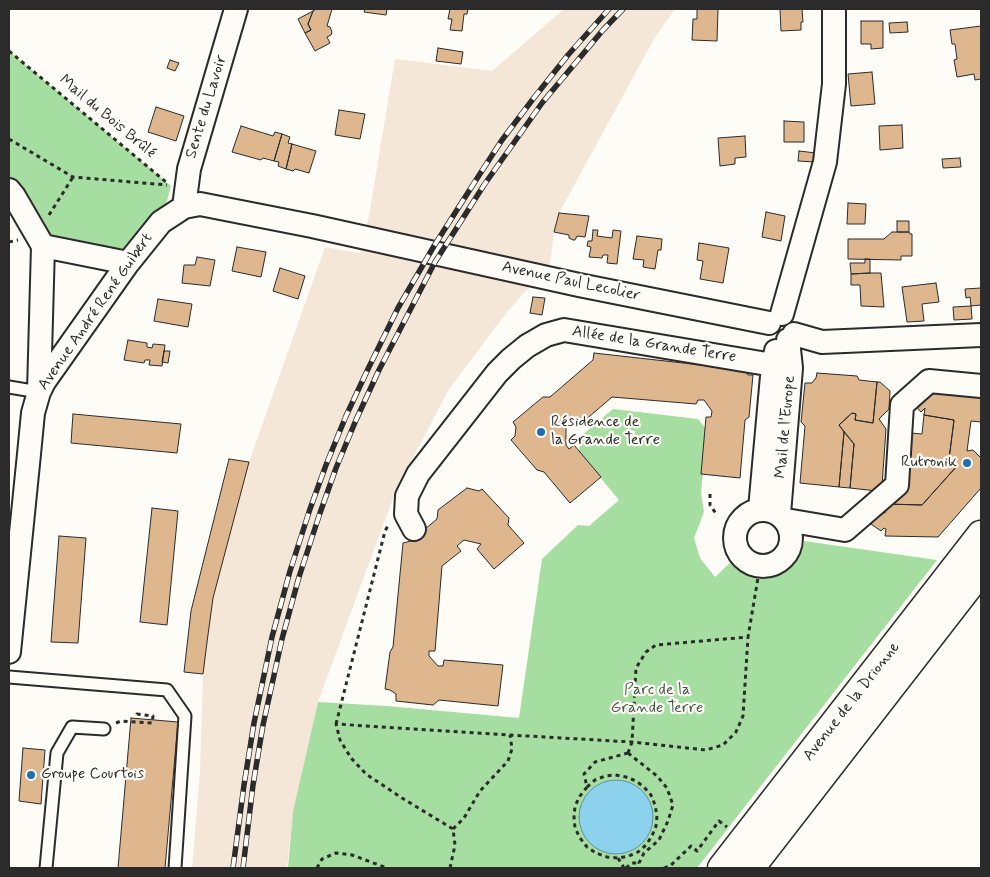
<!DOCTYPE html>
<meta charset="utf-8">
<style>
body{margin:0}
#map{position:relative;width:990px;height:877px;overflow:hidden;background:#fdfcf7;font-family:Mynerve,sans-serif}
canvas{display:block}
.frame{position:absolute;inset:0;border:10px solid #2b2b2b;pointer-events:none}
</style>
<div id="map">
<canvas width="990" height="877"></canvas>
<div class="frame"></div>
</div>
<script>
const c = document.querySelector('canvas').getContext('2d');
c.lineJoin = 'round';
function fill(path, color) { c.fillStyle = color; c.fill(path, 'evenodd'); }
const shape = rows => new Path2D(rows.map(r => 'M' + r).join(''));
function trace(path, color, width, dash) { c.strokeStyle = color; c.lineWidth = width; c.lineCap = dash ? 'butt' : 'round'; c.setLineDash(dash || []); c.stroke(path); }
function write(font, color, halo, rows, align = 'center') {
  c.font = font + ' Mynerve,sans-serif'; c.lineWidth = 4.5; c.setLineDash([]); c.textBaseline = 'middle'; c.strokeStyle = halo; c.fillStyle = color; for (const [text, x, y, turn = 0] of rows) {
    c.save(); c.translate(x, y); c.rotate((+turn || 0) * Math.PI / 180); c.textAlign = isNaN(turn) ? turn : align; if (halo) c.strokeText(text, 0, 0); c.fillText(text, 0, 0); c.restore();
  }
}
const built = shape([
 [564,9,675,9,654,39,559,213,554,232,550,264,508,311,449,389,396,490,318,702,293,811,287,868,192,868,200,772,203,674,207,642,213,598,249,462,325,247,360,253,369,216,395,59,492,71]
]);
const green = shape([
 [9,51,171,186,161,222,128,263,43,246,9,190],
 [613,409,698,419,707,430,701,493,704,512,694,538,700,558,715,577,733,560,746,572,758,575,775,576,788,568,798,558,803,546,804,541,937,560,697,868,288,868,293,811,318,702,387,706,519,718,542,559,578,525,589,526,619,500,579,452,580,437]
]);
const water = shape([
 '579 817a37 37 0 1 1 74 0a37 37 0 1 1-74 0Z'
]);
const building = shape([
 [316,9,332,9,327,26,330,27,332,32,331,35,327,37,330,43,315,51,305,33,311,30,308,24,313,11,316,9],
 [365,9,387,9,386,15,364,12,365,9],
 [450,9,468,9,467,14,464,14,462,31,450,30,452,19,448,19,450,9],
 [697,9,718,9,717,41,692,40,693,19,697,19,697,9],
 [780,9,802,9,803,22,801,22,801,30,781,31,780,9],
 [313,11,308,24,311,30,305,33,298,19,313,11],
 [861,21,883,21,883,48,871,49,871,44,861,44,861,21],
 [907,22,908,32,890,33,889,23,907,22],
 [981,26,981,79,975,80,974,74,957,77,954,60,957,59,955,44,952,44,950,30,981,26],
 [438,48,463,52,461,64,436,61,438,48],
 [170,60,179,63,175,71,167,68,170,60],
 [872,72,875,104,851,106,848,74,872,72],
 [156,107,184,116,176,141,148,132,156,107],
 [339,110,365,114,360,139,335,135,339,110],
 [784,121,804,122,804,142,784,142,784,121],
 [902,125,903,148,880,150,879,126,902,125],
 [241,126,273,136,275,132,282,134,274,161,263,158,261,160,232,152,241,126],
 [282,134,290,137,288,143,292,144,286,169,278,166,279,162,274,161,282,134],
 [745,136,746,157,735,158,735,164,720,166,718,138,745,136],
 [292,144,316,151,309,173,295,169,293,171,286,169,292,144],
 [799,151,816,153,815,162,798,161,799,151],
 [960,158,961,167,943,168,942,159,960,158],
 [848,203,866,204,865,224,847,224,848,203],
 [766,212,785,216,781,241,762,237,766,212],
 [559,213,589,216,585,237,577,236,575,240,573,240,569,238,569,235,554,232,559,213],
 [897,221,909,221,909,232,897,232,897,221],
 [593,230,598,230,597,236,612,238,613,230,621,231,617,264,607,263,608,255,603,255,602,258,589,257,591,247,587,246,588,241,592,241,593,230],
 [892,232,909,232,910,234,912,234,912,256,901,256,901,260,848,259,848,239,884,239,892,232],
 [637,236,662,239,661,250,658,250,655,269,643,267,644,260,633,259,637,236],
 [699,243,729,248,723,283,700,279,703,261,697,260,699,243],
 [237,247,266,252,261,277,232,271,237,247],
 [197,257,215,260,210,286,182,283,184,265,195,265,197,257],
 [865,259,870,259,870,273,851,274,850,263,865,263,865,259],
 [280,268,305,276,298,299,273,291,280,268],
 [870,273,881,273,884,307,861,306,860,285,851,285,851,274,870,273],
 [936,283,939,302,922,304,924,321,907,322,902,287,936,283],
 [981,288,981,305,971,306,970,297,966,298,965,289,981,288],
 [533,297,545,298,542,315,530,313,533,297],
 [158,299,192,304,188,327,154,321,158,299],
 [971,306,972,319,954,320,953,307,971,306],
 [128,340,147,343,147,347,152,348,153,344,165,345,162,366,149,365,150,360,145,360,144,363,124,360,128,340],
 [164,351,170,351,168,363,162,362,164,351],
 [594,353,701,365,707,360,744,369,748,375,753,375,749,417,745,420,740,478,701,474,706,417,711,417,712,411,704,400,698,400,696,404,612,397,576,428,571,423,566,427,566,445,569,449,574,445,601,477,570,503,544,472,537,470,511,440,515,436,516,427,513,422,543,397,550,397,593,360,594,353],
 [817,373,857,376,859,380,877,382,873,423,855,420,856,414,852,413,839,425,844,432,839,487,800,483,805,426,801,422,805,383,812,383,816,378,817,373],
 [877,382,880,382,890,391,889,409,879,419,886,429,882,486,877,491,850,488,854,444,839,425,852,413,856,414,855,420,873,423,877,382],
 [923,388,981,388,981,422,971,421,967,451,973,450,980,457,981,456,981,488,938,537,885,536,886,529,884,528,881,531,868,522,880,512,885,513,886,504,922,505,957,466,949,459,954,420,924,415,925,408,921,412,910,400,923,388],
 [73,414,181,424,177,453,71,443,73,414],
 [924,415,954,420,949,459,957,466,922,505,886,504,910,433,922,434,924,415],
 [844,432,854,444,850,488,839,487,844,432],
 [229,459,249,462,213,598,207,642,203,674,184,672,191,611,229,459],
 [467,488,479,491,482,489,509,518,508,525,524,543,494,569,477,549,481,544,464,540,457,546,461,551,442,566,435,651,429,651,429,656,438,666,443,666,444,660,503,665,498,706,439,700,433,705,396,701,396,694,390,690,385,689,390,652,393,647,403,543,411,541,437,519,438,510,467,488],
 [152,508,178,511,167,625,140,622,152,508],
 [59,536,86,538,78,643,51,642,59,536],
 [131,718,178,722,165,868,118,868,131,718],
 [23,748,45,750,41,804,19,801,23,748]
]);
const path = shape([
 [9,51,166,182],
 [9,139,73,177,167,185],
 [49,215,73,177],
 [9,242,18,240],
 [710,494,710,505,717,515],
 [116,723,121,721,152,723,153,716,137,714,137,718],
 [336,724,385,531,389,524],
 [628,753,632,742,636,668,646,652,656,645,748,637,760,566],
 [628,753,657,776,667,788,673,805,668,821,659,840,644,853,639,863,641,868],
 [587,787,595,780,605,776,615,775,626,777,636,781,644,787,651,795,655,805,657,816,656,826,652,836,646,845,638,852,629,856,618,858,607,857,596,853,587,847,580,838,575,828,574,817,575,806,580,796,587,787,584,774,595,762,628,753],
 [453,829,464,818,480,791,508,761,512,749,510,735],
 [618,858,624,868],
 [317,868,322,859,336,853,352,855,387,868],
 [450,868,455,845,453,829,402,798,366,774,351,758,340,740,336,724,510,735,632,742,706,750,723,745,736,732,743,716,748,637],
 [626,868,632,863,639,863],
 [664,868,670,866,691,846,697,851,719,821,727,827]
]);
const service = shape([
 [9,387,39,392],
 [9,677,167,690,185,716,175,868],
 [46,868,57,753,72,727,104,729]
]);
const minor = shape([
 [9,190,14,196,43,246,39,391],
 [184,207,189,169,236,9],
 [43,246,128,263],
 [782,314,825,162,834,84,834,9],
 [794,334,822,342,981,335],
 [760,509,773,365,776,351],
 '735 538a28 28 0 1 1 56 0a28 28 0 1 1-56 0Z',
 [779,514,791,368,788,340],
 [786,520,845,530,897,485,902,405,929,381,981,386],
 [414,529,406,514,407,496,418,474,497,373,511,359,527,346,546,335,564,330,773,365],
 [9,652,29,454,33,413,39,392,44,382,128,263,161,222,184,207,200,204,312,226,579,285,769,323]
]);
const secondary = shape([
 [722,868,981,535],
 [750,868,981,570]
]);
const rail = shape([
 [233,868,244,785,254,723,272,637,290,571,310,509,326,465,346,416,368,369,398,308,434,246,476,180,502,140,533,99,568,55,609,9],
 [243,868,253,785,263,725,282,639,299,577,320,513,336,468,356,420,379,370,435,262,484,185,542,103,603,30,623,9]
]);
const markers = [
 [541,432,5,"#1f6fb2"],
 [967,463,5,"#1f6fb2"],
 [31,775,5,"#1f6fb2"]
];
const streetNames = [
 ["Sente du Lavoir",207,107,-73],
 ["Mail du Bois Brûlé",107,117,40],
 ["Avenue Paul Lecolier",571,282,12],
 ["Avenue André René Guibert",96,312,-55],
 ["Allée de la Grande Terre",654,345,9],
 ["Mail de l'Europe",786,427,-85],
 ["Avenue de la Drionne",852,702,-52]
];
const poiNames = [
 ["Résidence de",551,423],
 ["la Grande Terre",551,441],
 ["Rutronik",957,463,"right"],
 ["Groupe Courtois",41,775]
];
const parkNames = [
 ["Parc de la",657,691],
 ["Grande Terre",657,709]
];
fill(built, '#f4e7d8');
fill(green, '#a6dea2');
fill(water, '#8cd2ed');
trace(water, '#658f9f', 1);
fill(building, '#deb78f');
trace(building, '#2b2b2b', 1);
trace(service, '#2b2b2b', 15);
trace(minor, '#2b2b2b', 26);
trace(secondary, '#2b2b2b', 31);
trace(path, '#2b2b2b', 3, [4, 4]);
trace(service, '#fdfcf7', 11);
trace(minor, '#fdfcf7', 22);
trace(secondary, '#fdfcf7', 28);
trace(rail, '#2b2b2b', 5.5);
trace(rail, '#fdfcf7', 4, [11]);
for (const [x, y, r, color] of markers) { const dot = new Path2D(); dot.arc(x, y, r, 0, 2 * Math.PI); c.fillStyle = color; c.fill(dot); trace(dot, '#fdfcf7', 2); }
write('16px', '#2b2b2b', '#fdfcf7', streetNames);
write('16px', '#2b2b2b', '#fdfcf7', poiNames, 'left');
write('16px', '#4a5849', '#fdfcf7', parkNames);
</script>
